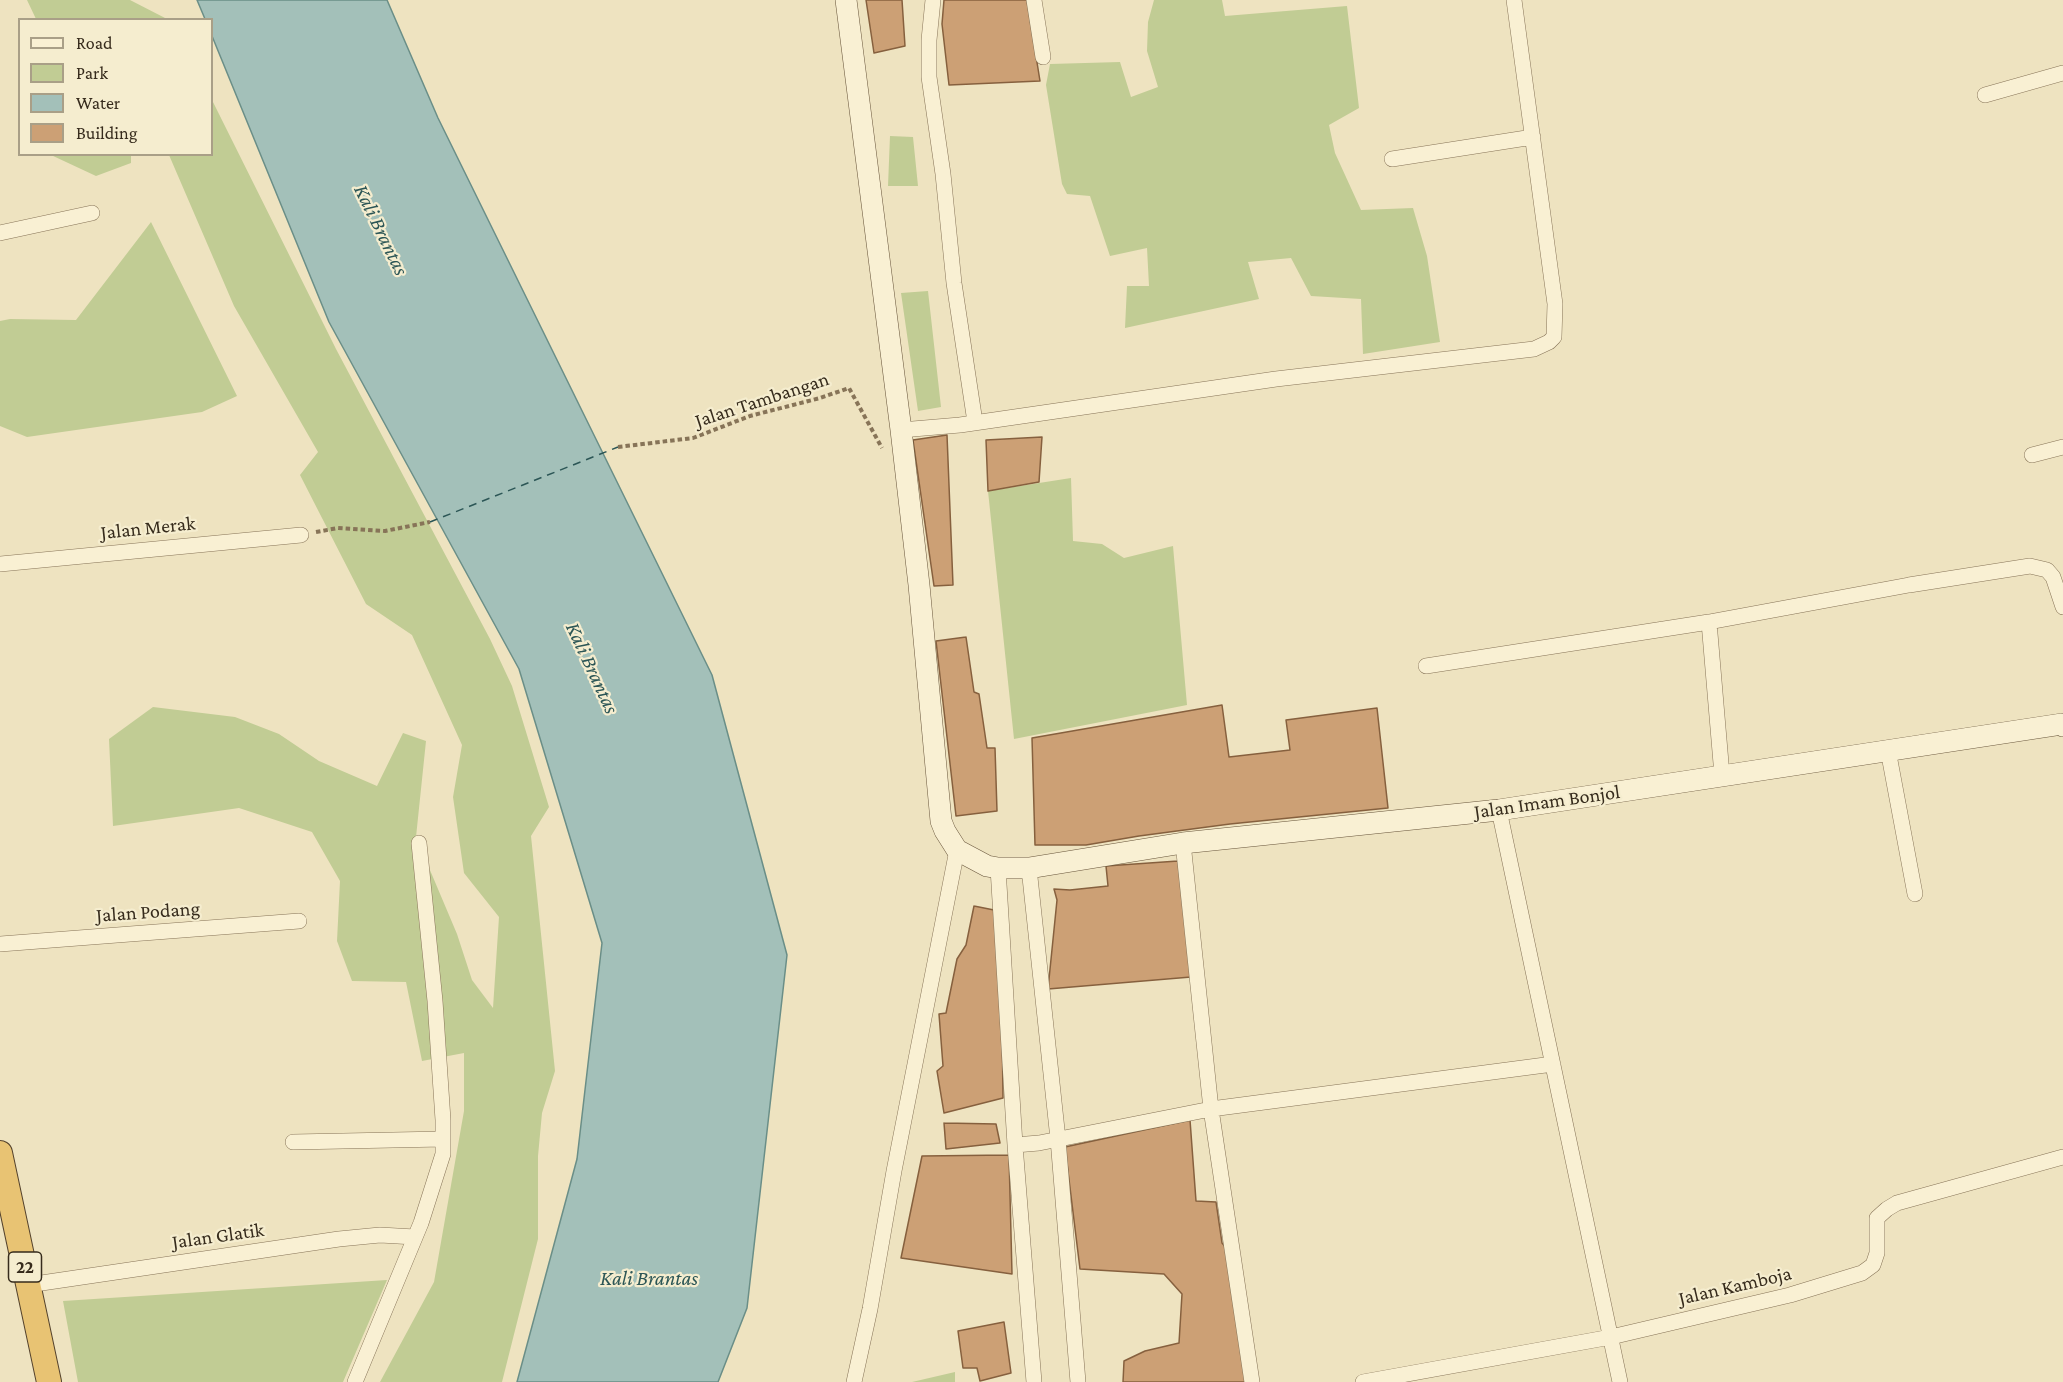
<!DOCTYPE html>
<style>
body{margin:0}
#map{position:relative;width:2063px;height:1382px;overflow:hidden;background:#eee3c0;font-family:"Crimson Pro",serif}
canvas{display:block}
.legend{position:absolute;left:18px;top:18px;width:195px;height:138px;box-sizing:border-box;background:#f5edcf;border:2px solid #a99f87;margin:0;padding:8px 10px;list-style:none;font-size:18px;color:#362b1c}
.legend li{display:flex;align-items:center;gap:12px;height:30px}
.legend b{width:30px;border:2px solid #a99f87}
</style>
<div id="map">
<canvas width="2063" height="1382"></canvas>
<ul class="legend">
<li><b style="height:8px;background:#f9f0d3"></b>Road</li>
<li><b style="height:16px;background:#c1cc94"></b>Park</li>
<li><b style="height:16px;background:#a3c0b9"></b>Water</li>
<li><b style="height:16px;background:#cca075"></b>Building</li>
</ul>
</div>
<script>
const c = document.querySelector('canvas').getContext('2d');
c.lineJoin = 'round';
function fill(path, color) { c.fillStyle = color; c.fill(path, 'evenodd'); }
const shape = rows => new Path2D(rows.map(r => 'M' + r).join(''));
function trace(path, color, width, dash) { c.strokeStyle = color; c.lineWidth = width; c.lineCap = dash ? 'butt' : 'round'; c.setLineDash(dash || []); c.stroke(path); }
function write(font, color, halo, rows, align = 'center') {
  c.font = font + ' "Crimson Pro",serif'; c.lineWidth = 4.5; c.setLineDash([]); c.textBaseline = 'middle'; c.strokeStyle = halo; c.fillStyle = color; for (const [text, x, y, turn = 0] of rows) {
    c.save(); c.translate(x, y); c.rotate((+turn || 0) * Math.PI / 180); c.textAlign = isNaN(turn) ? turn : align; if (halo) c.strokeText(text, 0, 0); c.fillText(text, 0, 0); c.restore();
  }
}
const green = shape([
 [27,0,130,0,167,19,36,19],
 [1154,0,1222,0,1225,16,1347,6,1359,108,1329,125,1335,153,1361,210,1413,208,1427,256,1440,342,1363,354,1361,299,1311,296,1291,258,1248,262,1259,299,1125,328,1127,286,1149,286,1147,248,1110,256,1090,196,1067,194,1062,184,1046,85,1050,64,1120,62,1131,97,1158,87,1147,51,1148,22],
 [212,100,336,349,490,639,512,686,549,807,531,836,555,1071,542,1113,538,1156,538,1239,502,1382,380,1382,434,1282,464,1111,464,1053,422,1061,406,982,352,981,337,941,340,881,312,832,239,808,113,826,109,739,153,707,235,717,279,734,319,761,377,786,403,733,426,741,416,837,457,934,472,980,493,1008,499,917,464,873,453,797,462,745,412,635,366,604,300,475,318,452,234,306,169,155,212,154],
 [890,136,913,137,918,186,888,186],
 [51,155,131,155,131,163,96,176],
 [151,222,237,396,202,412,27,437,0,426,0,321,10,319,76,320],
 [928,291,941,407,918,411,901,293],
 [1071,478,1073,541,1102,544,1124,558,1173,546,1187,705,1014,739,988,491],
 [387,1280,343,1382,78,1382,63,1301],
 [955,1372,955,1382,912,1382]
]);
const water = shape([
 [197,0,387,0,438,118,712,675,787,955,747,1308,718,1382,517,1382,577,1159,602,943,519,669,329,322,212,36,212,20,205,19,197,0]
]);
const ferry = shape([
 [430,522,618,447]
]);
const building = shape([
 [866,0,902,0,905,46,874,53,866,0],
 [944,0,1027,0,1040,81,949,85,942,24,944,0],
 [947,435,953,585,934,586,913,440,947,435],
 [1042,437,1039,482,988,491,986,440,1042,437],
 [966,637,974,692,979,694,987,748,995,748,997,811,956,816,936,641,966,637],
 [1222,705,1229,757,1290,750,1286,720,1377,708,1388,808,1230,824,1139,836,1086,845,1035,845,1032,738,1222,705],
 [1178,861,1191,977,1048,989,1057,900,1054,889,1070,890,1108,886,1106,866,1178,861],
 [974,906,994,910,1002,1016,1003,1098,944,1113,937,1071,943,1066,939,1014,946,1013,957,959,966,945,974,906],
 [1190,1120,1196,1201,1216,1202,1222,1243,1229,1251,1246,1382,1123,1382,1124,1361,1145,1351,1179,1343,1182,1294,1164,1274,1080,1269,1065,1147,1190,1120],
 [944,1123,996,1124,1000,1143,946,1149,944,1123],
 [1009,1155,1012,1274,901,1258,922,1156,1009,1155],
 [1004,1322,1011,1373,980,1381,977,1368,963,1368,958,1331,1004,1322]
]);
const path = shape([
 [618,447,693,438,750,416,820,398,849,388,882,448],
 [316,532,338,528,385,531,430,522]
]);
const minor = shape([
 [933,0,929,40,929,77,943,174,954,283,975,422],
 [1034,0,1043,57],
 [1985,95,2063,73],
 [1392,159,1533,137],
 [0,233,92,213],
 [901,430,960,425,1276,379,1534,349,1549,342,1554,337,1555,304,1514,0],
 [2032,455,2063,447],
 [0,564,301,535],
 [1426,666,1709,622],
 [1888,750,1915,894],
 [1722,775,1709,622,1909,585,2030,566,2047,570,2053,577,2063,607],
 [1499,810,1620,1382],
 [1183,843,1211,1109,1252,1382],
 [998,868,1015,1145,1034,1382],
 [1029,868,1058,1139,1078,1382],
 [0,944,299,921],
 [293,1142,443,1139],
 [1015,1145,1039,1143,1211,1109,1553,1064],
 [28,1285,339,1239,380,1235,415,1237],
 [355,1382,421,1223,443,1154,443,1120,435,1001,419,843],
 [854,1382,870,1309,894,1171,957,850],
 [1363,1382,1611,1337,1790,1295,1862,1273,1873,1265,1877,1253,1877,1218,1887,1209,1897,1203,2063,1157]
]);
const secondary = shape([
 [846,0,901,430,919,585,941,821,945,831,957,850,987,866,998,868,1029,868,1183,843,1499,810,2062,724,2063,726]
]);
const trunk = shape([
 [0,1153,49,1382]
]);
const shields = [
 [25,1267,33]
];
const shieldNames = [
 ["22",25,1267]
];
const streetNames = [
 ["Jalan Tambangan",762,400,-18],
 ["Jalan Merak",148,528,-6],
 ["Jalan Imam Bonjol",1547,802,-8],
 ["Jalan Podang",148,912,-4],
 ["Jalan Glatik",218,1236,-8],
 ["Jalan Kamboja",1735,1286,-13]
];
const waterNames = [
 ["Kali Brantas",381,230,64],
 ["Kali Brantas",592,668,65],
 ["Kali Brantas",649,1279]
];
fill(green, '#c1cc94');
fill(water, '#a3c0b9');
trace(water, '#6a8e87', 1.5);
trace(ferry, '#2c5656', 1.5, [8, 6]);
fill(building, '#cca075');
trace(building, '#86603e', 1.5);
trace(minor, '#877458', 16);
trace(secondary, '#68553b', 22);
trace(trunk, '#54422c', 26);
trace(path, '#877458', 4, [4.5, 3]);
trace(minor, '#f9f0d3', 15);
trace(secondary, '#f9f0d3', 21);
trace(trunk, '#e8c373', 24);
for (const [x, y, w] of shields) { const box = new Path2D(); box.roundRect(x - w / 2, y - 15, w, 30, 4.5); c.fillStyle = '#f5edcf'; c.fill(box); trace(box, '#362b1c', 1.5); }
write('bold 18px', '#362b1c', null, shieldNames);
write('20px', '#362b1c', '#f5edcf', streetNames);
write('italic 21px', '#2c5656', '#f5edcf', waterNames);
</script>
